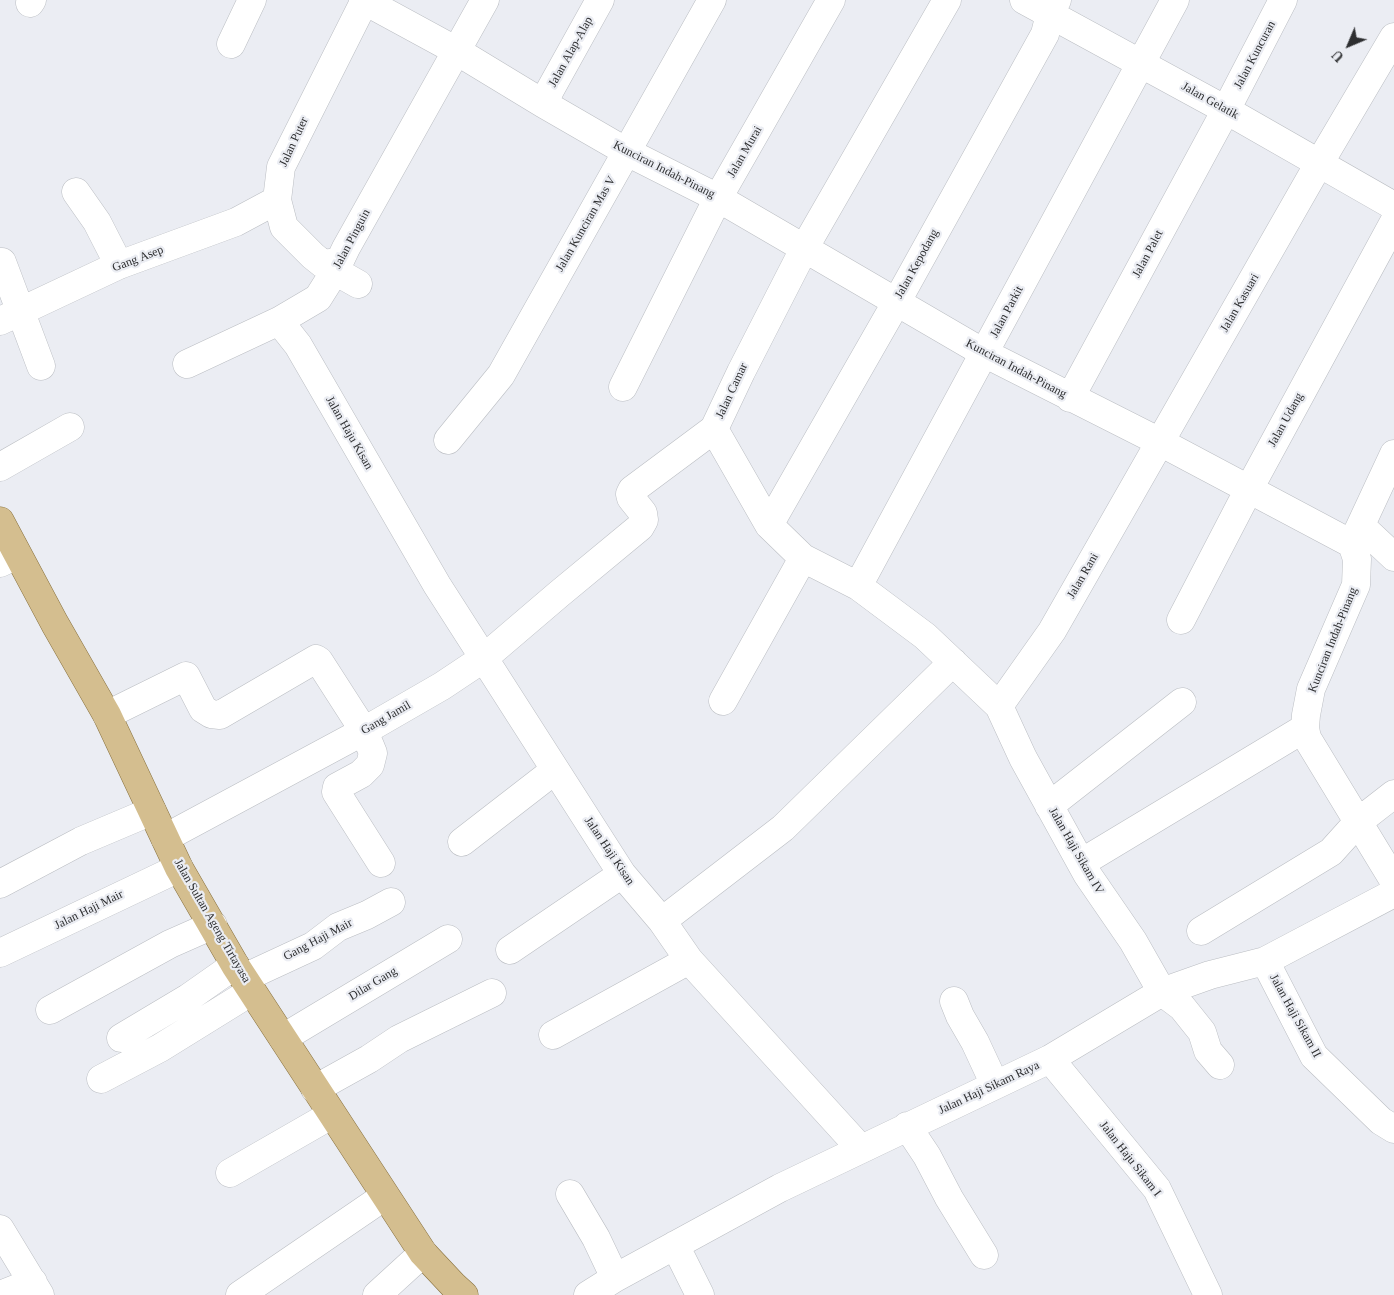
<!DOCTYPE html>
<style>
body{margin:0}
#map{position:relative;width:1394px;height:1295px;overflow:hidden;background:#ebedf3;font-family:"Times New Roman",serif}
canvas{display:block}
.north{position:absolute;left:1324px;top:20px;width:50px;height:50px;-webkit-text-stroke:4px #ebedf3;paint-order:stroke;rotate:225deg;font-size:14px;font-weight:700;line-height:20px;text-align:center;color:#2e2f31}
.north::after{content:'';display:block;margin:auto;width:18px;height:22px;background:#2e2f31;clip-path:polygon(50% 0,100% 100%,50% 72%,0 100%)}
</style>
<div id="map">
<canvas width="1394" height="1295"></canvas>
<div class="north">U</div>
</div>
<script>
const c = document.querySelector('canvas').getContext('2d');
c.lineJoin = 'round';
const shape = rows => new Path2D(rows.map(r => 'M' + r).join(''));
function trace(path, color, width, dash) { c.strokeStyle = color; c.lineWidth = width; c.lineCap = dash ? 'butt' : 'round'; c.setLineDash(dash || []); c.stroke(path); }
function write(font, color, halo, rows, align = 'center') {
  c.font = font + ' "Times New Roman",serif'; c.lineWidth = 4.5; c.setLineDash([]); c.textBaseline = 'middle'; c.strokeStyle = halo; c.fillStyle = color; for (const [text, x, y, turn = 0] of rows) {
    c.save(); c.translate(x, y); c.rotate((+turn || 0) * Math.PI / 180); c.textAlign = isNaN(turn) ? turn : align; if (halo) c.strokeText(text, 0, 0); c.fillText(text, 0, 0); c.restore();
  }
}
const minor = shape([
 [363,0,455,50,544,104,627,152,718,198,984,353,1160,442,1352,544,1357,559,1356,585,1311,689,1306,715,1305,728,1307,738,1394,881],
 [947,0,805,247,741,372,714,429,769,525,803,558,858,586,925,636,999,706,1023,758,1087,874,1133,941,1162,992,1182,1007,1202,1032,1208,1051,1220,1065],
 [1024,0,1226,110,1394,206],
 [30,3,32,0],
 [231,44,252,0],
 [544,104,550,90,600,0],
 [76,192,97,222,119,265],
 [2,262,41,366],
 [339,262,323,264,313,256,284,227,277,200,281,167,365,0],
 [335,271,358,284],
 [0,321,119,265,236,222,277,200],
 [279,321,298,345,437,585,622,874,662,921,689,960,861,1149],
 [187,364,279,321,318,298,335,271,346,248,485,0],
 [623,387,718,198,831,0],
 [1070,398,1226,110,1283,0],
 [448,440,501,375,712,0],
 [0,467,70,427],
 [769,525,896,303,1045,34,1050,14,1057,0],
 [1361,526,1394,557],
 [1352,544,1394,454],
 [0,563,17,555],
 [858,586,1175,0],
 [1181,620,1249,489,1394,222],
 [723,701,803,558],
 [999,706,1052,631,1313,174,1394,37],
 [107,715,186,676,203,709,211,714,220,715,316,659,319,661,364,731,373,753,370,765,361,774,337,787,336,792,381,863],
 [1049,806,1182,702],
 [165,838,364,731,442,686,484,658,559,594,640,527,644,520,643,513,631,498,630,494,632,490,714,429],
 [462,842,555,770],
 [1081,863,1305,728],
 [0,884,81,841,152,811],
 [662,921,783,828,953,662],
 [1201,931,1331,852,1358,822,1394,794],
 [510,950,622,874],
 [0,953,179,868],
 [1265,961,1314,1056,1381,1121,1394,1129],
 [244,978,313,946,338,927,367,915,391,902],
 [954,1001,960,1016,975,1042,995,1085],
 [50,1010,170,944,213,925],
 [553,1035,689,960],
 [121,1038,188,998,235,965],
 [283,1038,448,939],
 [1050,1059,1157,1189,1208,1295],
 [101,1079,160,1048,252,991],
 [315,1089,369,1059,399,1039,492,993],
 [907,1126,927,1156,949,1198,984,1255],
 [230,1173,331,1115],
 [570,1194,596,1238,615,1278],
 [0,1229,40,1295],
 [675,1245,700,1295],
 [0,1295,33,1282],
 [240,1295,385,1196],
 [377,1295,423,1253],
 [588,1295,615,1278,780,1188,1050,1059,1162,992,1210,975,1265,961,1394,893]
]);
const major = shape([
 [0,521,55,624,107,715,179,868,235,965,423,1253,453,1285,464,1295]
]);
const streetNames = [
 ["Jalan Alap-Alap",571,52,-61],
 ["Jalan Kuncuran",1255,55,-62],
 ["Jalan Gelatik",1210,101,29],
 ["Jalan Puter",294,142,-65],
 ["Jalan Murai",745,152,-60],
 ["Kunciran Indah-Pinang",664,170,27],
 ["Jalan Kunciran Mas V",586,224,-60],
 ["Jalan Pinguin",352,239,-62],
 ["Jalan Palet",1148,254,-62],
 ["Gang Asep",138,259,-21],
 ["Jalan Kepodang",917,264,-61],
 ["Jalan Kasuari",1240,303,-60],
 ["Jalan Parkit",1007,312,-62],
 ["Kunciran Indah-Pinang",1016,369,28],
 ["Jalan Camar",732,391,-65],
 ["Jalan Udang",1286,420,-61],
 ["Jalan Haju Kisan",349,433,60],
 ["Jalan Rani",1083,576,-60],
 ["Kunciran Indah-Pinang",1333,640,-68],
 ["Gang Jamil",386,718,-30],
 ["Jalan Haji Kisan",609,851,56],
 ["Jalan Haji Sikam IV",1076,851,60],
 ["Jalan Haji Mair",89,910,-26],
 ["Jalan Sultan Ageng Tirtayasa",212,921,60],
 ["Gang Haji Mair",318,940,-28],
 ["Dilar Gang",373,984,-31],
 ["Jalan Haji Sikam II",1295,1016,61],
 ["Jalan Haji Sikam Raya",989,1088,-25],
 ["Jalan Haju Sikam I",1130,1159,52]
];
trace(minor, '#babdc2', 29);
trace(major, '#87703d', 29);
trace(minor, '#fff', 28);
trace(major, '#d4be8f', 28);
write('12px', '#2e2f31', '#ebedf3', streetNames);
</script>
